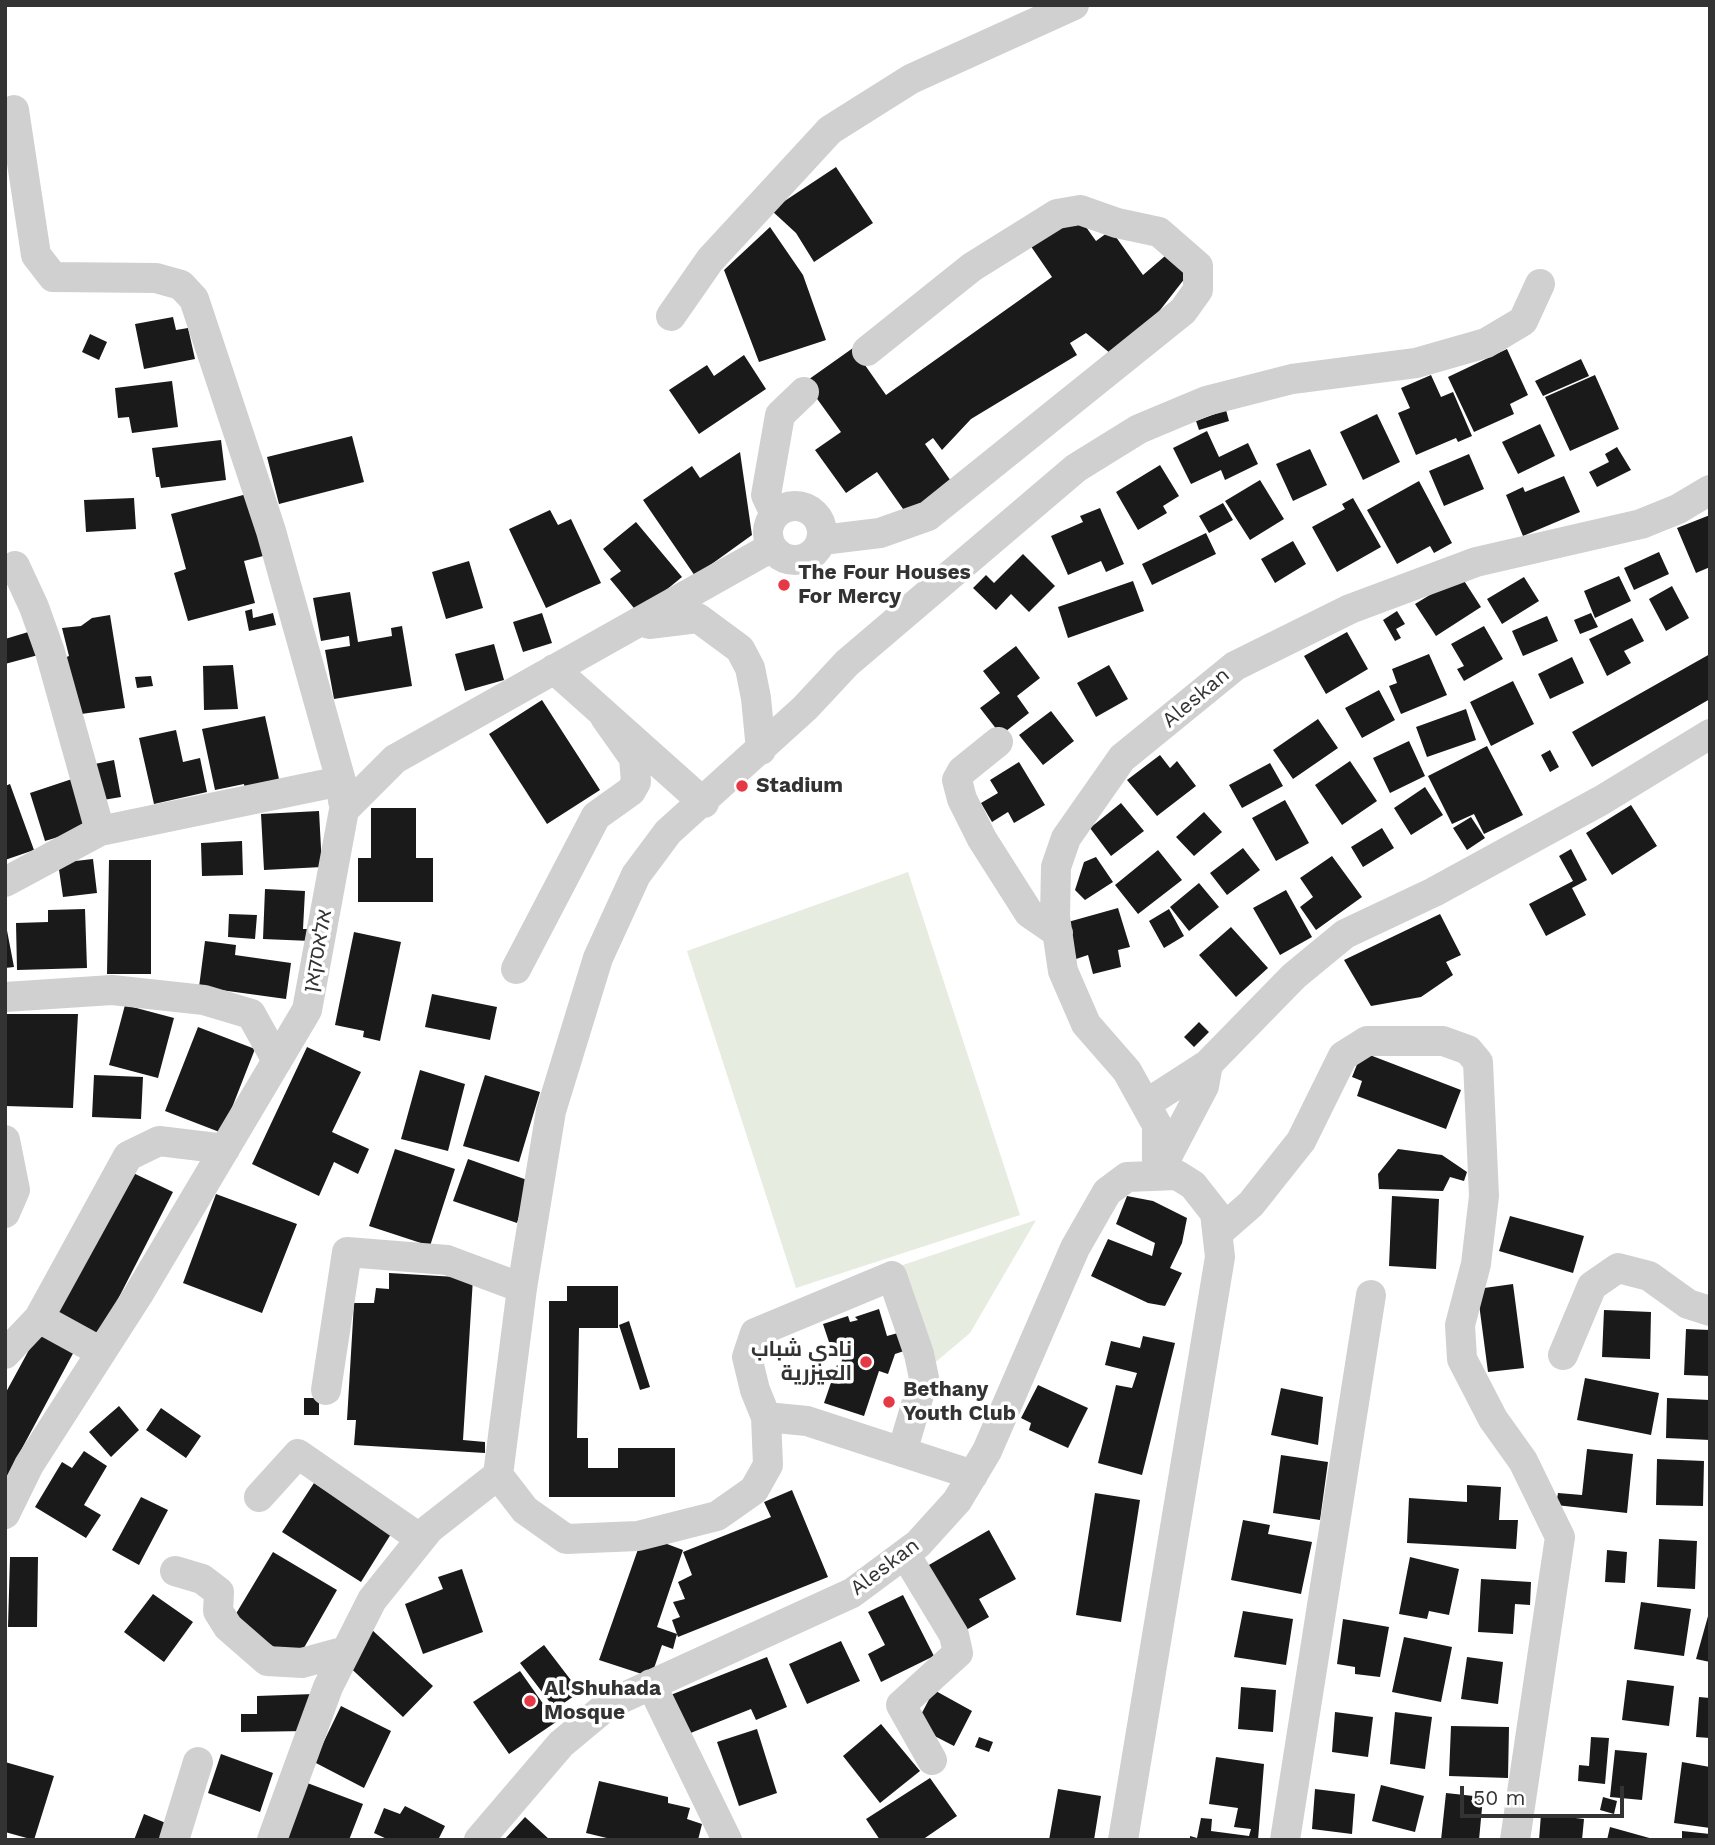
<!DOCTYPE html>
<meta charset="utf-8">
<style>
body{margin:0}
#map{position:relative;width:1715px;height:1845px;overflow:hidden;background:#fff;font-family:"Work Sans",sans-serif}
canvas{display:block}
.frame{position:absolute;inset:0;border:7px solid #333;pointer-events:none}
.scale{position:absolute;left:1460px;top:1786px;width:164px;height:32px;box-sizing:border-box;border:4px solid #333;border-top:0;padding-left:9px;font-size:21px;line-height:24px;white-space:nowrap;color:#333;-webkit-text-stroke:5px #fff;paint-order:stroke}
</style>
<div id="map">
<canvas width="1715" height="1845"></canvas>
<div class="frame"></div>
<div class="scale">50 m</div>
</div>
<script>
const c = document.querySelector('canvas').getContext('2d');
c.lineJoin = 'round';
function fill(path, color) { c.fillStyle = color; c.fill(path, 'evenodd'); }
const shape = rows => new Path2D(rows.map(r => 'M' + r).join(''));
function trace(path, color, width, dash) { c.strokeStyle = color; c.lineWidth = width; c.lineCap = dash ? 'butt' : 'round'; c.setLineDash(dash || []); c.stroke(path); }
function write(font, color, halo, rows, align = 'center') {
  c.font = font + ' "Work Sans",Cairo,"Noto Sans Hebrew",sans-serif'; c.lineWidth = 7; c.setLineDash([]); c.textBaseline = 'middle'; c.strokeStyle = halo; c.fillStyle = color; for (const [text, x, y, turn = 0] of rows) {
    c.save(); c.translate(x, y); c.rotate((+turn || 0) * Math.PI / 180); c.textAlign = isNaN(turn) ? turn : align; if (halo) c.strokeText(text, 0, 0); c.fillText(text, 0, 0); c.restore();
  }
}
const green = shape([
 [908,872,1020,1215,796,1288,687,951],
 [1036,1220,970,1333,931,1366,900,1266]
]);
const building = shape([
 [836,167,873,223,814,262,796,233,771,210],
 [1076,213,1096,241,1111,230,1143,275,1172,250,1189,273,1143,332,1111,354,1086,333,1070,343,1077,355,971,419,942,450,933,438,925,444,953,484,908,516,877,472,846,493,815,450,841,432,805,382,853,348,886,395,1052,277,1030,245],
 [770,227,803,275,826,340,759,362,724,270],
 [173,317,176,330,188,328,195,359,144,369,135,324],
 [90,334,107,342,99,360,82,352],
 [1507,349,1528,395,1510,404,1514,414,1474,432,1448,377],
 [744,355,766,389,699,434,669,390,707,365,714,376],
 [1581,359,1589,376,1543,396,1535,381],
 [1431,375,1441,397,1453,392,1472,436,1458,442,1456,438,1416,455,1398,413,1410,408,1401,388],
 [1595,375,1619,429,1570,451,1545,397],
 [172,381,178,427,132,433,129,417,118,418,115,388],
 [1226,410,1229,421,1199,430,1196,421],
 [1377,414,1400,462,1363,480,1340,432],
 [1540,424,1555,456,1518,474,1502,442],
 [1207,431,1219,457,1248,443,1258,464,1225,480,1221,470,1191,484,1173,448],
 [352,436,364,482,279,504,267,457],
 [221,440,226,480,161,488,159,477,156,477,152,448],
 [1617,447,1631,470,1597,487,1589,472,1609,462,1605,454],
 [1310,449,1327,485,1293,501,1276,464],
 [740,452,752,535,695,576,643,500,692,466,700,478],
 [1469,454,1484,489,1444,506,1429,471],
 [1160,465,1179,496,1163,506,1167,513,1138,530,1116,492],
 [1564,476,1580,512,1523,536,1506,495,1523,487,1525,492],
 [1260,480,1284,519,1250,540,1225,501],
 [1419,481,1452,543,1434,553,1430,546,1397,564,1367,510],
 [247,494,267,555,244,561,255,603,188,621,174,573,186,569,171,514],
 [134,498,136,529,86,532,84,500],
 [1353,498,1381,547,1337,572,1312,527,1345,509,1342,504],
 [1223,503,1233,520,1209,533,1199,516],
 [1100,508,1124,564,1106,572,1101,561,1068,575,1051,536,1083,522,1080,516],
 [550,510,558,525,571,519,601,583,546,608,509,529],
 [1710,515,1710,567,1696,573,1677,528],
 [636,522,682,577,638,613,610,579,621,571,603,549],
 [1206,533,1216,554,1152,585,1142,564],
 [1293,541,1306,564,1275,583,1261,559],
 [1659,552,1669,574,1634,590,1624,568],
 [1023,554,1055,586,1029,612,1011,594,996,610,973,588,986,575,994,583],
 [469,561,483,608,446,619,432,572],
 [1461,576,1481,607,1436,636,1415,604],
 [1619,576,1631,601,1595,618,1584,591],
 [1524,577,1539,601,1502,624,1487,599],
 [1133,581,1144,611,1068,638,1058,607],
 [1672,586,1689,618,1666,631,1649,599],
 [350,592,358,642,392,636,391,628,402,626,412,686,334,699,325,650,350,646,349,636,321,641,313,598],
 [252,609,253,618,273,613,276,625,249,631,245,611],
 [1397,611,1405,624,1396,629,1401,638,1395,641,1383,620],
 [542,613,552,643,523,652,513,622],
 [1591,613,1598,627,1580,634,1574,620],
 [110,615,125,708,81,714,57,661,69,656,62,628,81,626,92,618],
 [1547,616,1558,641,1523,656,1512,631],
 [1632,618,1644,641,1624,651,1631,663,1607,676,1589,639],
 [1484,626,1503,659,1464,681,1457,669,1464,666,1451,644],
 [35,630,42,654,5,664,5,639],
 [1347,632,1368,669,1326,694,1304,656],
 [494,644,504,680,465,691,455,654],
 [1016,646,1040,678,1017,696,1029,713,1001,735,980,708,1000,693,983,671],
 [1429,654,1447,695,1401,714,1389,686,1397,683,1392,669],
 [1710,654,1710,699,1592,767,1572,732],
 [1572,657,1584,683,1550,699,1538,674],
 [233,665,238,709,204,710,203,666],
 [1109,665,1128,699,1096,717,1077,683],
 [151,676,153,686,137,688,135,677],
 [1513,681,1534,724,1491,746,1470,702],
 [1379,690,1395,720,1362,738,1345,708],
 [542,700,600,790,547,824,489,734],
 [1466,709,1476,740,1427,757,1416,727],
 [1051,711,1074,741,1043,765,1019,735],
 [265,716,281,788,246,795,244,784,215,790,202,729],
 [1318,719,1338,748,1293,779,1273,750],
 [176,730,183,762,200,758,207,792,154,804,139,738],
 [1409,741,1425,776,1390,793,1373,758],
 [1487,746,1523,815,1484,834,1474,814,1452,824,1428,776],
 [1550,750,1559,767,1550,772,1541,755],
 [1160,755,1170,768,1177,761,1196,786,1157,816,1127,780],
 [114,760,121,797,97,801,90,765],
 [1350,761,1377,801,1342,825,1315,785],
 [1019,762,1045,805,1014,823,1008,812,992,822,981,803,998,793,990,780],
 [1270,763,1283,786,1242,808,1229,785],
 [75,778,91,827,45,841,30,793],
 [10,784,34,850,5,860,5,786],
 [1425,787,1443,815,1411,835,1394,808],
 [1285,800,1309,843,1276,861,1252,818],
 [1121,803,1144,831,1111,856,1090,828],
 [1631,805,1657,846,1612,875,1586,833],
 [371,808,416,808,416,858,433,858,433,902,358,902,358,858,371,858],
 [319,811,322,867,264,870,261,814],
 [1204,812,1222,832,1194,856,1176,837],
 [1471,817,1485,838,1467,850,1453,828],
 [1382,828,1394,848,1363,867,1351,847],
 [242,841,243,875,202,876,201,843],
 [1243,848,1260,870,1227,895,1210,873],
 [1571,849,1587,880,1572,888,1586,915,1546,936,1529,904,1573,881,1559,856],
 [1158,850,1182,880,1138,914,1115,885],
 [1332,856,1362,897,1316,930,1300,907,1313,897,1300,878],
 [1096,857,1113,882,1085,900,1075,890,1084,862],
 [93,859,97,893,63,897,58,863],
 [109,860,151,860,151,974,107,974],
 [1199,883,1219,907,1189,931,1170,907],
 [265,889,305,891,303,929,312,929,311,941,263,939],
 [1286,890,1312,937,1280,955,1253,908],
 [1118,908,1130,947,1118,950,1121,967,1093,974,1088,955,1076,959,1068,922],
 [85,909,87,968,17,970,16,923,48,922,48,910],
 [1169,909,1184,936,1164,948,1149,921],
 [229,914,257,915,255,939,228,937],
 [1440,914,1461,955,1446,962,1453,975,1421,997,1371,1006,1344,960],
 [5,920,14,967,5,968],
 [1231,927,1268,968,1236,997,1199,955],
 [354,932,401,942,380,1041,363,1037,364,1031,335,1025],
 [205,941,236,945,235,955,291,963,286,999,199,987],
 [432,994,497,1007,490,1040,425,1027],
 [125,1005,174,1018,158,1078,109,1065],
 [5,1014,78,1014,73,1108,5,1106],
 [1199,1022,1209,1032,1194,1047,1184,1037],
 [198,1027,255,1049,222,1133,165,1111],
 [307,1047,361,1072,332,1132,369,1149,358,1174,334,1162,319,1196,252,1164],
 [1362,1052,1461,1090,1446,1129,1357,1096,1362,1081,1352,1077],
 [420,1070,465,1084,448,1151,401,1139],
 [94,1075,143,1077,141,1119,92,1117],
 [485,1075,540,1092,519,1162,463,1146],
 [395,1149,455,1169,430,1246,369,1226],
 [1398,1149,1442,1155,1467,1172,1464,1181,1450,1177,1443,1191,1379,1189,1378,1174],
 [468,1159,530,1181,517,1223,453,1201],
 [129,1171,173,1192,97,1340,50,1314],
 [216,1194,297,1224,262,1313,183,1283],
 [1127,1196,1153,1201,1187,1218,1182,1243,1170,1268,1182,1273,1165,1306,1148,1303,1091,1276,1108,1239,1152,1256,1155,1243,1116,1224],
 [1392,1196,1439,1199,1436,1269,1389,1266],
 [1510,1216,1584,1236,1573,1273,1499,1251],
 [389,1273,473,1278,463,1440,485,1442,485,1453,354,1445,356,1420,347,1420,354,1303,374,1303,376,1288,389,1289],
 [1513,1284,1524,1368,1488,1372,1477,1289],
 [567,1286,618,1286,618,1328,579,1328,577,1438,588,1438,588,1468,618,1468,618,1448,675,1448,675,1497,549,1497,549,1301,567,1301],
 [879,1309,887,1336,898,1333,904,1351,895,1354,888,1374,879,1371,864,1416,824,1403,837,1365,840,1366,842,1360,839,1352,833,1354,823,1324,848,1316,850,1322,858,1320,855,1317],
 [1604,1310,1651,1312,1650,1359,1602,1357],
 [629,1321,650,1387,640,1390,619,1325],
 [42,1326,77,1346,5,1480,5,1394],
 [1686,1329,1710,1330,1710,1376,1684,1375],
 [1143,1336,1175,1343,1142,1475,1098,1463,1116,1385,1132,1388,1137,1373,1105,1365,1111,1341,1140,1348],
 [1585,1378,1659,1393,1651,1435,1577,1420],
 [1038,1385,1088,1408,1068,1448,1029,1430,1031,1423,1021,1418],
 [1281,1388,1323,1397,1318,1445,1271,1435],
 [304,1398,319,1398,319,1415,304,1415],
 [1667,1398,1710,1400,1710,1440,1666,1438],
 [119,1406,139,1430,111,1457,89,1432],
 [161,1408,201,1436,186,1458,146,1430],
 [1587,1449,1633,1454,1627,1513,1556,1505,1558,1493,1582,1495],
 [84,1451,107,1466,84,1505,101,1515,86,1538,35,1507,62,1462,72,1468],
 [1281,1455,1328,1462,1320,1520,1273,1513],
 [1657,1459,1704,1461,1703,1506,1656,1505],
 [314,1483,391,1534,361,1582,282,1532],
 [1467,1485,1501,1487,1499,1520,1518,1520,1516,1549,1407,1543,1409,1498,1467,1502],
 [792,1490,828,1577,678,1637,672,1620,680,1617,673,1602,685,1599,678,1582,692,1575,683,1552,771,1517,764,1502],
 [1095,1493,1140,1500,1121,1622,1076,1615],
 [141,1497,168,1510,139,1565,112,1550],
 [1243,1520,1270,1525,1268,1534,1312,1542,1301,1594,1231,1580],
 [989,1530,1016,1579,979,1599,989,1617,959,1634,922,1569],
 [643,1535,683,1550,657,1627,677,1634,673,1649,662,1645,651,1677,599,1660],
 [1659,1539,1697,1541,1695,1589,1657,1587],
 [1607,1550,1627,1552,1625,1583,1605,1582],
 [273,1552,337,1590,297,1660,231,1622],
 [10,1557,38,1557,37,1627,8,1627],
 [1410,1557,1459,1569,1449,1615,1429,1611,1427,1619,1399,1614],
 [462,1569,483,1632,423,1654,405,1604,443,1589,438,1577],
 [1481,1579,1531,1582,1530,1605,1515,1604,1513,1634,1478,1632],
 [153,1594,193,1622,164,1662,124,1632],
 [903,1595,934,1656,881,1682,868,1654,885,1645,868,1612],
 [1641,1602,1691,1609,1684,1656,1634,1649],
 [1710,1609,1710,1662,1696,1659],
 [1243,1611,1293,1619,1286,1665,1234,1657],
 [1343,1619,1389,1627,1380,1677,1355,1674,1355,1667,1337,1664],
 [371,1629,433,1686,403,1717,342,1660],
 [1404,1637,1452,1647,1441,1702,1392,1692],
 [841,1641,860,1681,807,1704,789,1664],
 [544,1645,580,1692,555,1709,520,1663],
 [767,1657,787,1707,756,1720,751,1709,683,1736,668,1696],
 [1467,1657,1503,1662,1498,1704,1461,1699],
 [520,1671,556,1722,509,1754,473,1702],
 [1627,1680,1674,1686,1669,1726,1622,1720],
 [1241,1687,1276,1690,1273,1732,1238,1729],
 [934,1690,972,1711,954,1746,915,1726],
 [314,1694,307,1731,241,1732,241,1714,257,1714,257,1696],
 [1699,1697,1710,1698,1710,1738,1696,1737],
 [341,1706,391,1731,364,1788,314,1762],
 [1335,1712,1373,1717,1368,1757,1332,1752],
 [1395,1712,1432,1717,1425,1769,1390,1764],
 [881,1724,920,1771,880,1803,843,1756],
 [1451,1726,1509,1727,1508,1778,1449,1776],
 [757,1729,777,1793,739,1806,717,1742],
 [979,1737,993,1742,989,1752,975,1747],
 [1591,1737,1609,1738,1605,1784,1578,1781,1579,1765,1589,1766],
 [1615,1750,1647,1753,1642,1800,1610,1797],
 [221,1754,273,1773,260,1812,208,1793],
 [1216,1757,1264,1764,1258,1840,1190,1840,1190,1836,1197,1838,1201,1818,1212,1819,1211,1831,1249,1836,1251,1829,1234,1827,1238,1808,1209,1804],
 [5,1762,54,1776,34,1840,5,1832],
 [1682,1762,1710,1767,1710,1828,1674,1823],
 [930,1778,957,1816,922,1840,880,1840,866,1819],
 [302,1781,363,1804,349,1840,281,1840],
 [599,1781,668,1797,668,1803,690,1808,687,1819,702,1824,698,1840,615,1840,586,1833],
 [1381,1785,1424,1796,1415,1832,1372,1821],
 [1058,1789,1101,1796,1094,1840,1049,1840],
 [1315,1789,1355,1794,1352,1834,1312,1829],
 [1446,1793,1483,1797,1479,1840,1441,1840],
 [1603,1797,1617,1801,1614,1814,1600,1810],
 [405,1806,445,1826,438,1840,389,1840,374,1833,384,1808,400,1814],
 [144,1814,173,1826,167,1840,134,1840],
 [1541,1814,1584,1819,1582,1840,1539,1840],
 [525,1817,550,1840,504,1840],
 [1610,1827,1653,1839,1653,1840,1607,1840],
 [1682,1831,1710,1834,1710,1840,1682,1840]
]);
const minor = shape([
 [14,110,36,255,53,277,156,278,181,285,194,299,271,531,341,781],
 [671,316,710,260,830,130,911,79,1074,5],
 '768 533a27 27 0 1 1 54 0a27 27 0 1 1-54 0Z',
 [775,514,766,495,780,415,804,392],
 [822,540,880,533,928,516,1183,311,1198,290,1198,266,1159,232,1117,223,1080,210,1057,214,972,267,867,351],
 [15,566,34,607,50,652,100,831],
 [649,624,698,618,740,649,750,668,756,698,761,750],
 [554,669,704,803],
 [998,742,962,771,957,780,962,799,982,839,1029,913,1058,933],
 [5,882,100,831,341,781,343,801],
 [516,969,596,816,631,791,636,782,634,758,605,717],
 [5,997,112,990,204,1000,251,1014,277,1061],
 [1146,1104,1208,1064,1294,976,1345,934,1434,892,1602,800,1710,734],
 [5,1140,15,1190,5,1213],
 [1159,1172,1204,1086,1208,1064],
 [1157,1174,1157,1125,1127,1071,1086,1024,1063,971,1055,917,1056,867,1066,838,1122,758,1235,666,1350,609,1476,562,1641,524,1678,509,1710,490],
 [1219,1232,1251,1204,1301,1141,1343,1056,1367,1041,1443,1041,1468,1050,1478,1062,1484,1196,1476,1264,1460,1325,1462,1359,1493,1419,1523,1461,1560,1537,1515,1840],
 [39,1318,101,1352],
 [5,1354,39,1318,128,1156,159,1141,225,1149],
 [1563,1355,1592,1286,1618,1268,1649,1276,1688,1304,1710,1311],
 [326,1390,347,1252,447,1260,522,1288],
 [766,1417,755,1390,747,1357,755,1333,892,1276,919,1354,924,1378,902,1452],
 [973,1475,807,1421,766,1417,768,1465,754,1490,717,1516,638,1536,566,1539,525,1510,498,1475,522,1288,551,1111,598,958,636,875,668,832,805,708,847,663,1076,468,1139,429,1206,401,1292,379,1416,363,1486,343,1523,321,1540,284],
 [259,1497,298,1454,421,1539],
 [5,1514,29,1465,138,1295,307,1010,344,810,395,759,772,547],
 [905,1554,954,1635,958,1653,901,1705,932,1760],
 [175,1571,202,1579,219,1592,218,1611,228,1627,267,1661,302,1663,346,1651],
 [651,1684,727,1840],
 [174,1840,198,1762],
 [272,1840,328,1687,372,1600,429,1529,498,1475],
 [479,1840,561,1744,609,1704,852,1593,918,1544,957,1501,987,1451,1075,1248,1107,1192,1127,1177,1177,1175,1193,1185,1215,1213,1220,1257,1123,1840],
 [1285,1840,1371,1295]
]);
const markers = [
 [784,585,7,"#e63946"],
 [742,786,7,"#e63946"],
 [866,1362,7,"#e63946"],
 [889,1402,7,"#e63946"],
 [530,1701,7,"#e63946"]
];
const poiNames = [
 ["The Four Houses",798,573],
 ["For Mercy",798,597],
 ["Stadium",756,786],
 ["نادي شباب",852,1350,"right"],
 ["العيزرية",852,1374,"right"],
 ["Bethany",903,1390],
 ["Youth Club",903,1414],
 ["Al Shuhada",544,1689],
 ["Mosque",544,1713]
];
const streetNames = [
 ["Aleskan",1196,698,-40],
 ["אלאסקאן",318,951,-80],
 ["Aleskan",885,1567,-37]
];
fill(green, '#e6ecdf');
fill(building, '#1a1a1a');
trace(minor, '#d0d0d0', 30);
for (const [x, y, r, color] of markers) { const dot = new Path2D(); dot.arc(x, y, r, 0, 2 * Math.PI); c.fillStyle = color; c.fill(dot); trace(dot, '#fff', 2.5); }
write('bold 21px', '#333', '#fff', poiNames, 'left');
write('21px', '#333', '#fff', streetNames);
</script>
